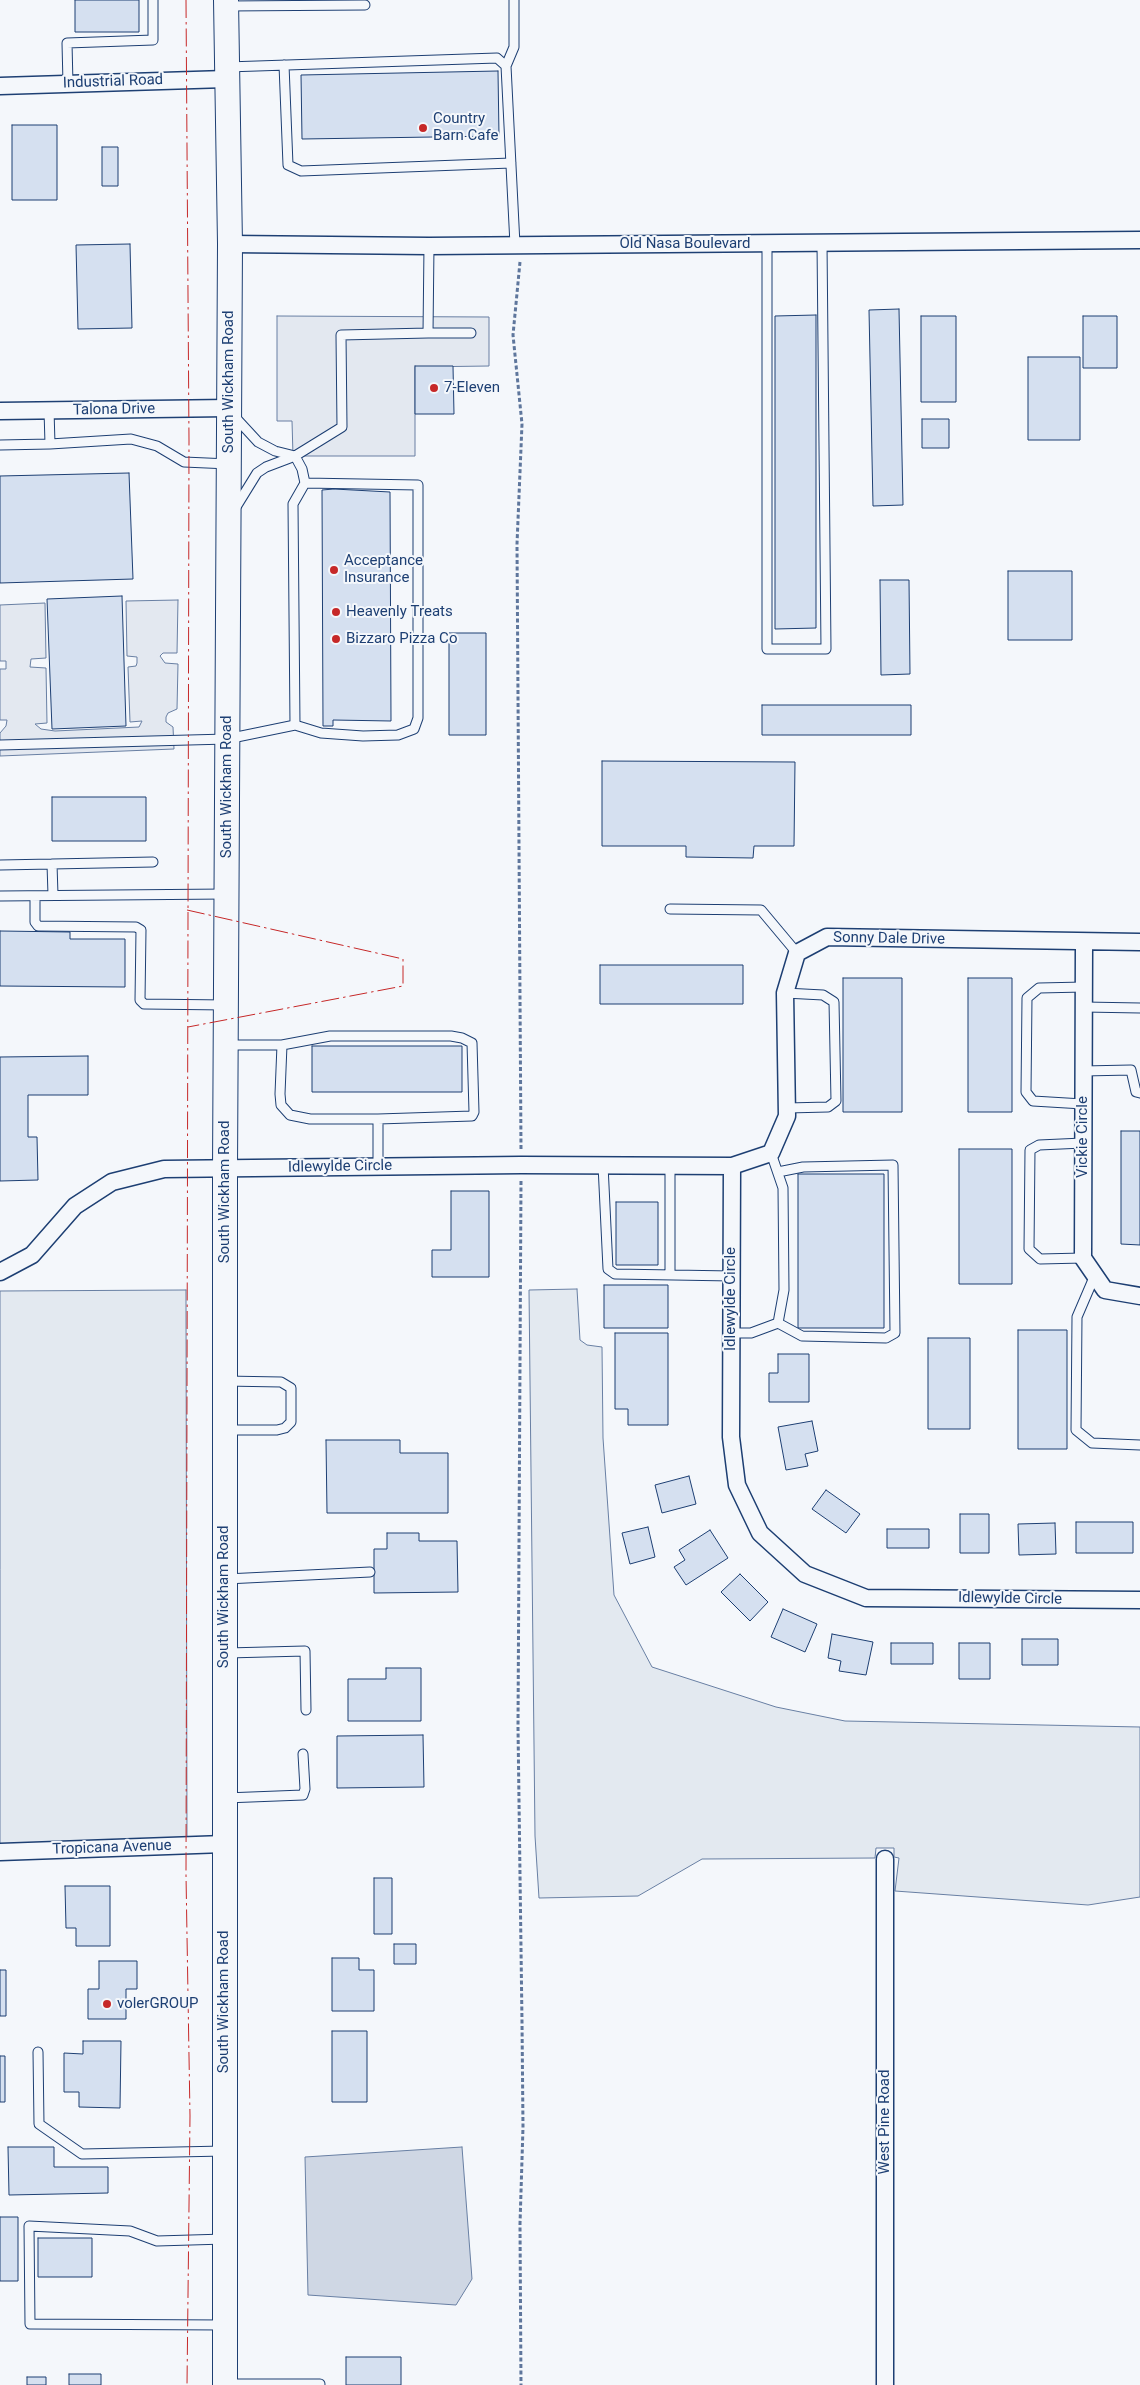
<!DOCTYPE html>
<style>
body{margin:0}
canvas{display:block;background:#f4f7fb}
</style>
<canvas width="1140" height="2385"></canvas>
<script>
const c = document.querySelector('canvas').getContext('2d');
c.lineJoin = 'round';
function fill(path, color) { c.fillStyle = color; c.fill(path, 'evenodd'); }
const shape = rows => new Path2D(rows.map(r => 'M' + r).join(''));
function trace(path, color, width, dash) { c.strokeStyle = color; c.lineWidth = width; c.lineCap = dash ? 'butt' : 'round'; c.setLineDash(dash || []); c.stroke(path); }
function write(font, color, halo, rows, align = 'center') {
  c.font = font + ' Roboto,sans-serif'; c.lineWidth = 4; c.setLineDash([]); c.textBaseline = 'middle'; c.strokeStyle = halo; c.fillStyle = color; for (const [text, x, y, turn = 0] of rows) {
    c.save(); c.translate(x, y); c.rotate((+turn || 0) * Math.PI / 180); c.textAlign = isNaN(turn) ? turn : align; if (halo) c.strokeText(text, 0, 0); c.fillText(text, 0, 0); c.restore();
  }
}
const green = shape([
 [577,1289,580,1340,587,1345,602,1347,603,1438,614,1595,652,1667,776,1707,845,1721,1140,1727,1140,1897,1088,1905,895,1891,899,1858,894,1857,894,1848,876,1848,875,1858,702,1859,638,1896,539,1898,535,1836,529,1290,577,1289],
 [186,1290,187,1846,0,1848,0,1291,186,1290]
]);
const parking = shape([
 [277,316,489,317,489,366,415,367,415,456,293,456,292,421,277,421,277,316],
 [178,600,177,653,163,653,160,656,165,663,178,664,177,709,168,713,166,717,166,722,173,727,174,749,0,756,0,733,6,726,7,720,0,720,0,669,6,669,6,661,0,661,0,605,45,603,46,658,31,659,30,667,46,668,47,723,35,724,41,729,55,731,139,727,142,721,130,722,128,667,136,666,137,663,137,657,127,656,126,601,178,600]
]);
const water = shape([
 [462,2147,472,2279,456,2305,308,2295,305,2157,462,2147]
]);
const building = shape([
 [75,0,139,0,139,32,75,32,75,0],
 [498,71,499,136,302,139,301,75,498,71],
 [12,125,57,125,57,200,12,200,12,125],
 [102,147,118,147,118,186,102,186,102,147],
 [130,244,132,328,78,329,76,245,130,244],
 [899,309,903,505,873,506,869,310,899,309],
 [816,315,816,628,775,629,775,316,816,315],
 [921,316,956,316,956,402,921,402,921,316],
 [1083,316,1117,316,1117,368,1083,368,1083,316],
 [1028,357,1080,357,1080,440,1028,440,1028,357],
 [415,366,453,366,454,414,415,414,415,366],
 [922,419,949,419,949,448,922,448,922,419],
 [129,473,133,579,0,583,0,476,129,473],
 [334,489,390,492,391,721,333,720,333,726,323,726,322,490,334,489],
 [1008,571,1072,571,1072,640,1008,640,1008,571],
 [880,580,909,580,910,674,881,675,880,580],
 [122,596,126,726,52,729,47,599,122,596],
 [449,633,486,633,486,735,449,735,449,633],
 [762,705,911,705,911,735,762,735,762,705],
 [602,761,795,762,794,846,754,846,753,858,686,857,686,846,602,846,602,761],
 [52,797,146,797,146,841,52,841,52,797],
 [0,931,70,932,70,939,125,939,125,987,0,986,0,931],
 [600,965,743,965,743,1004,600,1004,600,965],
 [843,978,902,978,902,1112,843,1112,843,978],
 [968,978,1012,978,1012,1112,968,1112,968,978],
 [312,1046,462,1046,462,1092,312,1092,312,1046],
 [88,1056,88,1095,28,1095,28,1137,37,1137,38,1180,0,1181,0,1057,88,1056],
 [1121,1131,1140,1131,1140,1245,1121,1244,1121,1131],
 [959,1149,1012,1149,1012,1284,959,1284,959,1149],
 [798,1174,884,1174,884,1328,798,1328,798,1174],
 [451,1191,489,1191,489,1277,432,1277,432,1250,451,1250,451,1191],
 [616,1202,658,1202,658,1265,616,1265,616,1202],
 [604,1285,668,1285,668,1328,604,1328,604,1285],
 [1018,1330,1067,1330,1067,1449,1018,1449,1018,1330],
 [615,1333,668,1333,668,1425,628,1425,628,1409,615,1409,615,1333],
 [928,1338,970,1338,970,1429,928,1429,928,1338],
 [778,1354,809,1354,809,1402,769,1402,769,1373,778,1373,778,1354],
 [812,1421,818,1451,805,1454,808,1466,786,1470,778,1427,812,1421],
 [326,1440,400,1440,400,1453,448,1453,448,1513,327,1513,326,1440],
 [689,1476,696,1504,662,1513,655,1485,689,1476],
 [826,1490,860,1514,846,1533,812,1509,826,1490],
 [960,1514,989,1514,989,1553,960,1553,960,1514],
 [1076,1522,1133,1522,1133,1553,1076,1553,1076,1522],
 [1055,1523,1056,1554,1019,1555,1018,1524,1055,1523],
 [648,1527,655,1557,630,1564,622,1533,648,1527],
 [887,1529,929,1529,929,1548,887,1548,887,1529],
 [710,1530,728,1558,686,1585,674,1567,685,1560,679,1550,710,1530],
 [387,1533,419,1533,419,1541,457,1541,458,1592,374,1593,374,1549,387,1549,387,1533],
 [740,1574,768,1602,750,1621,721,1592,740,1574],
 [783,1609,817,1624,805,1652,771,1637,783,1609],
 [832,1634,873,1642,866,1675,839,1671,841,1661,828,1658,832,1634],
 [1022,1639,1058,1639,1058,1665,1022,1665,1022,1639],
 [891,1643,933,1643,933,1664,891,1664,891,1643],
 [959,1643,990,1643,990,1679,959,1679,959,1643],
 [386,1668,421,1668,421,1721,348,1721,348,1679,386,1679,386,1668],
 [423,1735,424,1787,337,1788,337,1736,423,1735],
 [374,1878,392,1878,392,1934,374,1934,374,1878],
 [65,1886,110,1886,110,1946,76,1946,76,1928,66,1928,65,1886],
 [394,1944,416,1944,416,1964,394,1964,394,1944],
 [332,1958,359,1958,359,1970,374,1970,374,2011,332,2011,332,1958],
 [99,1961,137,1961,137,1989,126,1989,126,2019,88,2019,88,1989,99,1989,99,1961],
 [0,1970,6,1970,6,2016,0,2016,0,1970],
 [332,2031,367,2031,367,2102,332,2102,332,2031],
 [83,2041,121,2041,120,2108,79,2107,79,2092,64,2092,64,2053,83,2054,83,2041],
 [0,2056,5,2056,5,2102,0,2102,0,2056],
 [8,2147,54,2147,54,2167,108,2167,108,2193,9,2195,8,2147],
 [0,2217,18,2217,18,2281,0,2281,0,2217],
 [38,2238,92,2238,92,2277,38,2277,38,2238],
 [346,2357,401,2357,401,2385,346,2385,346,2357],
 [69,2374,101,2374,101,2385,69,2385,69,2374],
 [27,2377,46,2377,46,2385,27,2385,27,2377]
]);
const path = shape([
 [520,262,513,335,522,424,517,544,521,1149],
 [521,1181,518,1727,522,2022,523,2127,520,2224,521,2385]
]);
const service = shape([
 [227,6,365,5],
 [284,65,288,165,301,171,511,163],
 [506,66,514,47,514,0],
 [227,67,497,58,506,66,515,245],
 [68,84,67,43,153,40,153,0],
 [767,243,767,649,826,649,822,243],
 [428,333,471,333],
 [234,416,258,442,275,451,295,456,266,467,257,473,236,507],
 [50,444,131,439,157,446,184,462,229,464],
 [0,445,50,444,49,410],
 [305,483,302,469,295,456,342,427,341,335,428,333,429,246],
 [0,745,227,739,295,725,293,504,305,483,418,485,418,718,414,729,398,735,363,736,321,733,295,725],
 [0,865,52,864],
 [53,895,52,864,153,862],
 [0,896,226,894],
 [35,896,35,922,38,926,136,927,141,930,140,1000,144,1004,226,1005],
 [670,909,761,910,797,953],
 [785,993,823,995,834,1002,836,1101,828,1107,787,1108],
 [1084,1007,1140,1008],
 [226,1045,282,1045,280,1094,281,1105,290,1115,310,1119,378,1119,378,1166],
 [282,1045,330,1036,451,1036,462,1038,472,1043,474,1112,472,1116,378,1119],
 [1083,1071,1131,1070,1136,1092,1140,1093],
 [1083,1104,1033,1101,1026,1092,1027,998,1039,988,1084,987],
 [603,1165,608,1269,615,1274,732,1276],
 [670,1165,670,1275],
 [778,1172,803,1167,893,1165,895,1333,886,1338,802,1336,778,1323],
 [1083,1258,1040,1259,1029,1249,1030,1150,1039,1145,1083,1143],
 [1095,1275,1077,1317,1076,1430,1092,1443,1140,1445],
 [731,1333,751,1333,778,1323,784,1290,783,1188,771,1153],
 [225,1381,281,1382,291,1388,291,1422,285,1428,277,1430,226,1430],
 [226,1579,370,1572],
 [227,1653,305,1651,306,1710],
 [225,1798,303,1795,305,1789,303,1754],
 [38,2052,39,2124,82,2154,224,2151],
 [224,2325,30,2324,29,2226,130,2231,157,2241,225,2239],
 [225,2384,320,2384]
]);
const minor = shape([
 [0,86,226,79],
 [230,244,429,246,1140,240],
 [0,411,229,408],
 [1084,942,1083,1258,1105,1290,1140,1296],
 [732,1166,731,1437,737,1485,760,1533,805,1574,866,1598,1140,1600],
 [0,1272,32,1255,75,1206,112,1182,164,1169,521,1165,732,1166,771,1153,787,1116,785,993,797,953,827,937,1140,942],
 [0,1852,224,1844],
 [885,1859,885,2385]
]);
const secondary = shape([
 [225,2385,225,1168,230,244,226,0]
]);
const power = shape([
 [186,0,189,441,186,1875,190,2116,187,2385],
 [187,910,403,959,403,986,188,1027]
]);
const markers = [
 [423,128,5,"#c62828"],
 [434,388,5,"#c62828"],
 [334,570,5,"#c62828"],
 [336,612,5,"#c62828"],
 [336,639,5,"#c62828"],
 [107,2004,5,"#c62828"]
];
const streetNames = [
 ["Industrial Road",113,82,-2],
 ["Old Nasa Boulevard",685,244],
 ["South Wickham Road",229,382,-90],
 ["Talona Drive",114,410,-1],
 ["South Wickham Road",227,787,-90],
 ["Sonny Dale Drive",889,939,1],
 ["Vickie Circle",1083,1137,-90],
 ["Idlewylde Circle",340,1167,-1],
 ["South Wickham Road",225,1192,-90],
 ["Idlewylde Circle",731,1299,-90],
 ["South Wickham Road",224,1597,-90],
 ["Idlewylde Circle",1010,1599,1],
 ["Tropicana Avenue",112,1848,-2],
 ["South Wickham Road",224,2002,-90],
 ["West Pine Road",885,2122,-90]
];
const poiNames = [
 ["Country",433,119],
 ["Barn Cafe",433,136],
 ["7-Eleven",444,388],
 ["Acceptance",344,561],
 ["Insurance",344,578],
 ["Heavenly Treats",346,612],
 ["Bizzaro Pizza Co",346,639],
 ["volerGROUP",117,2004]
];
fill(green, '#e3e9f0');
trace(green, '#687fa3', 1);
fill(parking, '#e3e8f0');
trace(parking, '#687fa3', 1);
fill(water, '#cfd7e4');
trace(water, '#687fa3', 1);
fill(building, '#d5e0f0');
trace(building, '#1d3f73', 1);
trace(service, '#1d3f73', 11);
trace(minor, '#1d3f73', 19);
trace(secondary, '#1d3f73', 26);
trace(path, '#5e769c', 3, [4, 2.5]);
trace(service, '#f4f7fb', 9);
trace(minor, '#f4f7fb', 16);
trace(secondary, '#f4f7fb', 24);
trace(power, '#c62828', 1, [18, 4, 2.5, 4]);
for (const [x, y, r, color] of markers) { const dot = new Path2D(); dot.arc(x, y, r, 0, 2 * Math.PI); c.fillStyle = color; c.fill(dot); trace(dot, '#f4f7fb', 2); }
write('15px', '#1d3f73', '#f4f7fb', streetNames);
write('15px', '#1d3f73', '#f4f7fb', poiNames, 'left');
</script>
